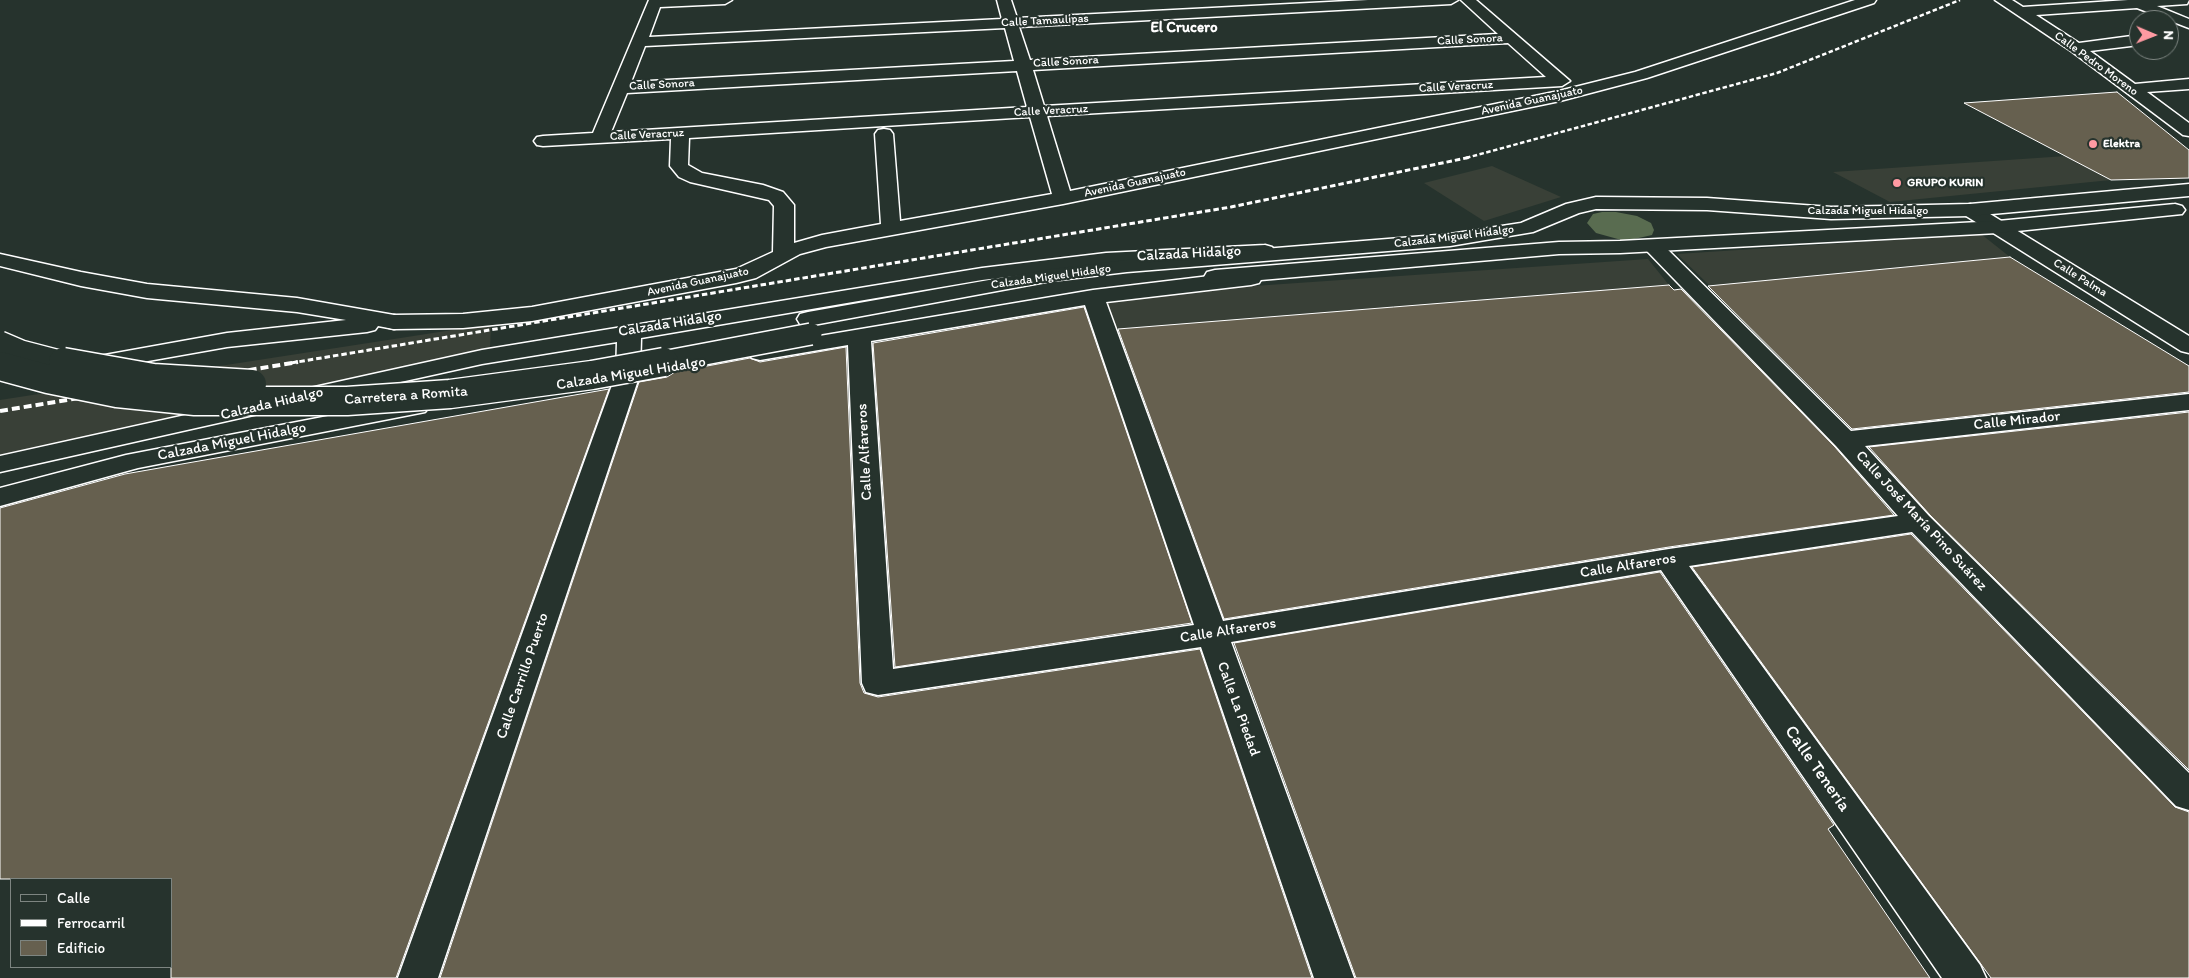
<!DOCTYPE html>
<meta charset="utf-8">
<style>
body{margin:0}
#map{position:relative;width:2189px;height:978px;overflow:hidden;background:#26332d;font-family:Itim,sans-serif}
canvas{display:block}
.legend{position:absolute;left:10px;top:878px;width:162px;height:90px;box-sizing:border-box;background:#26332d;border:1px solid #7d8581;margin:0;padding:6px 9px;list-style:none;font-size:15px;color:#fff}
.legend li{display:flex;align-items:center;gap:10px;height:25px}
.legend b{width:25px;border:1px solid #7d8581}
.north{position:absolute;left:2129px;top:10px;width:50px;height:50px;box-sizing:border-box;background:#26332d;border:1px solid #7d8581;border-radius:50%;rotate:91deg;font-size:14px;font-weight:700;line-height:20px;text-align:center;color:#fff}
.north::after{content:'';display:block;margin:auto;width:18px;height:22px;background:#ff9aa2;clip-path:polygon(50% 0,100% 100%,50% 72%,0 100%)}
</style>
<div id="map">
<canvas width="2189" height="978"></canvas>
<ul class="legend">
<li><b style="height:6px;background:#26332d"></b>Calle</li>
<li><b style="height:6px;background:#fff"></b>Ferrocarril</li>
<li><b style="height:14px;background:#66604f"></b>Edificio</li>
</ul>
<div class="north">N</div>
</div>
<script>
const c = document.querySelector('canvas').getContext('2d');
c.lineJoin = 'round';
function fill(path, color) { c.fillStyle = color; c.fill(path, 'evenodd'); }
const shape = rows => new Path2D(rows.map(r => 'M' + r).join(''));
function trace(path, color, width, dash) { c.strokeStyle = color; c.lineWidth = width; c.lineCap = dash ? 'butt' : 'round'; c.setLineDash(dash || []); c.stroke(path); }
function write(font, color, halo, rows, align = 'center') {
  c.font = font + ' Itim,sans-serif'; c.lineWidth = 4.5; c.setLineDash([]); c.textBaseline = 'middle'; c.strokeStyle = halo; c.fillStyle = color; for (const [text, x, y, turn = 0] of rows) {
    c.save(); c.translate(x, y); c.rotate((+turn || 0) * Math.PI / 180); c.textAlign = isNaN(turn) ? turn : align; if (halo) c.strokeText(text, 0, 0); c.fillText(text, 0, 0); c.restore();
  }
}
const built = shape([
 [2066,156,2111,180,1890,202,1833,172],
 [1492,166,1561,197,1484,221,1424,183],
 [1981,234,2010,257,1710,286,1677,254],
 [1648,259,1669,285,1104,331,1093,297],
 [491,324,490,348,0,456,0,400]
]);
const green = shape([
 [1602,212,1616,212,1637,216,1651,223,1654,230,1652,235,1625,241,1596,233,1587,223,1593,214]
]);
const building = shape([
 [2117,92,2189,150,2189,178,2111,180,1964,103,2117,92],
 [2010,257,2189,366,2189,392,1852,429,1708,286,2010,257],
 [1669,285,1674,290,1681,289,1835,447,1894,515,1669,547,1224,619,1118,329,1669,285],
 [1084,307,1192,623,895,667,873,343,1084,307],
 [846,347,860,683,864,693,878,697,1200,649,1312,978,440,978,639,382,667,377,675,372,750,358,760,362,846,347],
 [609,389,396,978,171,978,171,879,0,879,0,508,125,474,609,389],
 [2189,412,2189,770,1930,515,1869,447,2189,412],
 [1911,534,2175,807,2189,812,2189,978,1991,978,1692,567,1911,534],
 [1660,572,1834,825,1828,829,1930,978,1356,978,1234,643,1660,572]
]);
const minor = shape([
 [649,0,732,0,725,4,660,7,649,37,1002,19,997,0,1011,0,1017,18,1368,0,1458,0,1451,4,1019,27,1030,60,1498,34,1461,0,1476,0,1570,81,1562,86,1047,116,1070,191,1559,91,1635,72,1855,0,1876,0,1874,3,1647,78,1560,101,1063,204,826,247,800,254,756,278,736,283,532,321,463,328,394,329,386,327,383,322,386,317,394,315,463,314,532,307,736,269,773,252,774,206,769,200,690,182,679,177,670,166,671,139,543,146,537,145,534,141,537,137,543,136,593,133,649,0],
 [1005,28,1014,61,631,82,645,46,1005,28],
 [1508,43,1546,77,1044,106,1033,70,1508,43],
 [1017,71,1027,107,611,132,627,93,1017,71],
 [1030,117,1052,194,900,221,893,134,890,130,884,129,878,130,875,134,881,224,822,235,794,243,794,205,783,192,763,185,702,173,688,165,689,138,1030,117],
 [1995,0,2012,0,2023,7,2128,0,2189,0,2187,4,2157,6,2189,19,2189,28,2137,8,2036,15,2079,43,2139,35,2139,45,2090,51,2135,84,2189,79,2189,89,2147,92,2189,123,2189,136,2183,135,2071,51,1995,0],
 [1970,204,1977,206,2189,336,2189,353,2181,351,1963,214,1960,210,1963,206,1970,204],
 [1653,240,1660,242,1851,431,2189,394,2189,410,1865,446,1929,516,2189,773,2189,810,2176,806,1912,532,1689,566,1980,965,1986,978,1942,978,1661,570,1231,642,1354,978,1314,978,1201,647,878,695,866,692,862,683,848,345,760,360,752,358,748,353,752,348,760,346,1093,290,1251,271,1259,273,1262,278,1259,283,1251,285,1106,302,1223,621,1669,549,1898,516,1836,446,1646,250,1643,246,1646,242,1653,240],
 [1085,305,1194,625,893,669,871,341,1085,305],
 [1265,245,1272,247,1275,251,1272,255,1106,265,982,280,641,338,640,374,438,978,398,978,616,374,617,342,482,364,310,402,301,400,298,395,301,390,482,350,982,268,1106,253,1265,245],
 [258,399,267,402,271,407,267,412,0,472,0,456,258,399],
 [416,399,425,402,429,407,425,412,138,468,0,506,0,488,126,455,416,399]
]);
const major = shape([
 [2189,184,2189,196,1970,216,1831,219,1707,210,1596,209,1579,213,1533,232,1450,246,1127,272,1051,281,808,326,800,324,797,319,800,314,808,312,1051,269,1127,260,1450,234,1521,223,1566,204,1596,197,1707,198,1831,207,1884,206,1970,204,2189,184],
 [2175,204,2182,206,2185,210,2182,214,1998,233,1620,253,1559,254,1215,284,1207,282,1204,277,1207,272,1215,270,1559,242,1620,241,1998,221,2175,204],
 [0,254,81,272,147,284,297,298,394,315,402,317,405,322,402,327,394,329,378,326,375,330,367,332,227,347,86,372,77,370,74,365,77,360,227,333,346,320,297,312,147,298,81,286,0,266,0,254]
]);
const railFar2 = shape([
 [1466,158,1777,73,1960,0]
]);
const railFar1 = shape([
 [291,363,1231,207,1471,157]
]);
const rail = shape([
 [0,411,298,362]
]);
const majorBridgeFar1 = shape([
 [0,342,21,351,67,363],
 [657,363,811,334]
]);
const majorBridge = shape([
 [63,362,153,378,252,384],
 [0,366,48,379,117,393,195,401,347,401,450,394,592,375,664,362]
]);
const markers = [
 [2093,144,5,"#ff9aa2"],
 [1897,183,5,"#ff9aa2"]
];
const farStreetnames = [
 ["Calle Tamaulipas",1045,21,-3],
 ["Calle Sonora",1470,40,-3],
 ["Calle Sonora",1066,62,-3],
 ["Calle Pedro Moreno",2096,64,36],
 ["Calle Sonora",662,85,-3],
 ["Calle Veracruz",1456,87,-3],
 ["Avenida Guanajuato",1532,101,-12],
 ["Calle Veracruz",1051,111,-3],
 ["Calle Veracruz",647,135,-3],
 ["Avenida Guanajuato",1135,183,-12],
 ["Calzada Miguel Hidalgo",1868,211],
 ["Calzada Miguel Hidalgo",1454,237,-7],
 ["Calzada Miguel Hidalgo",1051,277,-8],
 ["Calle Palma",2080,278,32],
 ["Avenida Guanajuato",698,282,-12]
];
const farPoinames = [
 ["Elektra",2103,144],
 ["GRUPO KURIN",1907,183]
];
const farQuarternames = [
 ["El Crucero",1184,28]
];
const streetNames = [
 ["Calzada Hidalgo",1189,254,-3],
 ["Calzada Hidalgo",670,324,-9],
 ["Calzada Miguel Hidalgo",631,374,-9],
 ["Carretera a Romita",406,396,-4],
 ["Calzada Hidalgo",272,404,-13],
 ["Calle Mirador",2017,421,-6],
 ["Calzada Miguel Hidalgo",232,442,-11],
 ["Calle Alfareros",865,452,-93],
 ["Calle José María Pino Suárez",1921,521,47],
 ["Calle Alfareros",1628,566,-9],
 ["Calle Alfareros",1228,631,-9],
 ["Calle Carrillo Puerto",523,676,-71],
 ["Calle La Piedad",1238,709,70]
];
const nearStreetnames = [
 ["Calle Tenería",1817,769,55]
];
fill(built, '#394037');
fill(green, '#596c50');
fill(building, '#66604f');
trace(building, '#fff', 1);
trace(minor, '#fff', 3);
trace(major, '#fff', 3);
fill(minor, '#26332d');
fill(major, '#26332d');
trace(railFar2, '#fff', 2.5, [4.5, 2.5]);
trace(railFar1, '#fff', 3, [5.5, 3]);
trace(rail, '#fff', 4, [8, 4]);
trace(majorBridgeFar1, '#fff', 24, []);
trace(majorBridge, '#fff', 31, []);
trace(majorBridgeFar1, '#26332d', 21);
trace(majorBridge, '#26332d', 28);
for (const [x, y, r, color] of markers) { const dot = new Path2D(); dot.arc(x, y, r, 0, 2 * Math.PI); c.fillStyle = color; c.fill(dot); trace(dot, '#26332d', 2); }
write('12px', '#fff', '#26332d', farStreetnames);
write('bold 12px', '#fff', '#26332d', farPoinames, 'left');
write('bold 15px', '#fff', '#26332d', farQuarternames);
write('15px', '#fff', '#26332d', streetNames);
write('18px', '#fff', '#26332d', nearStreetnames);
</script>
